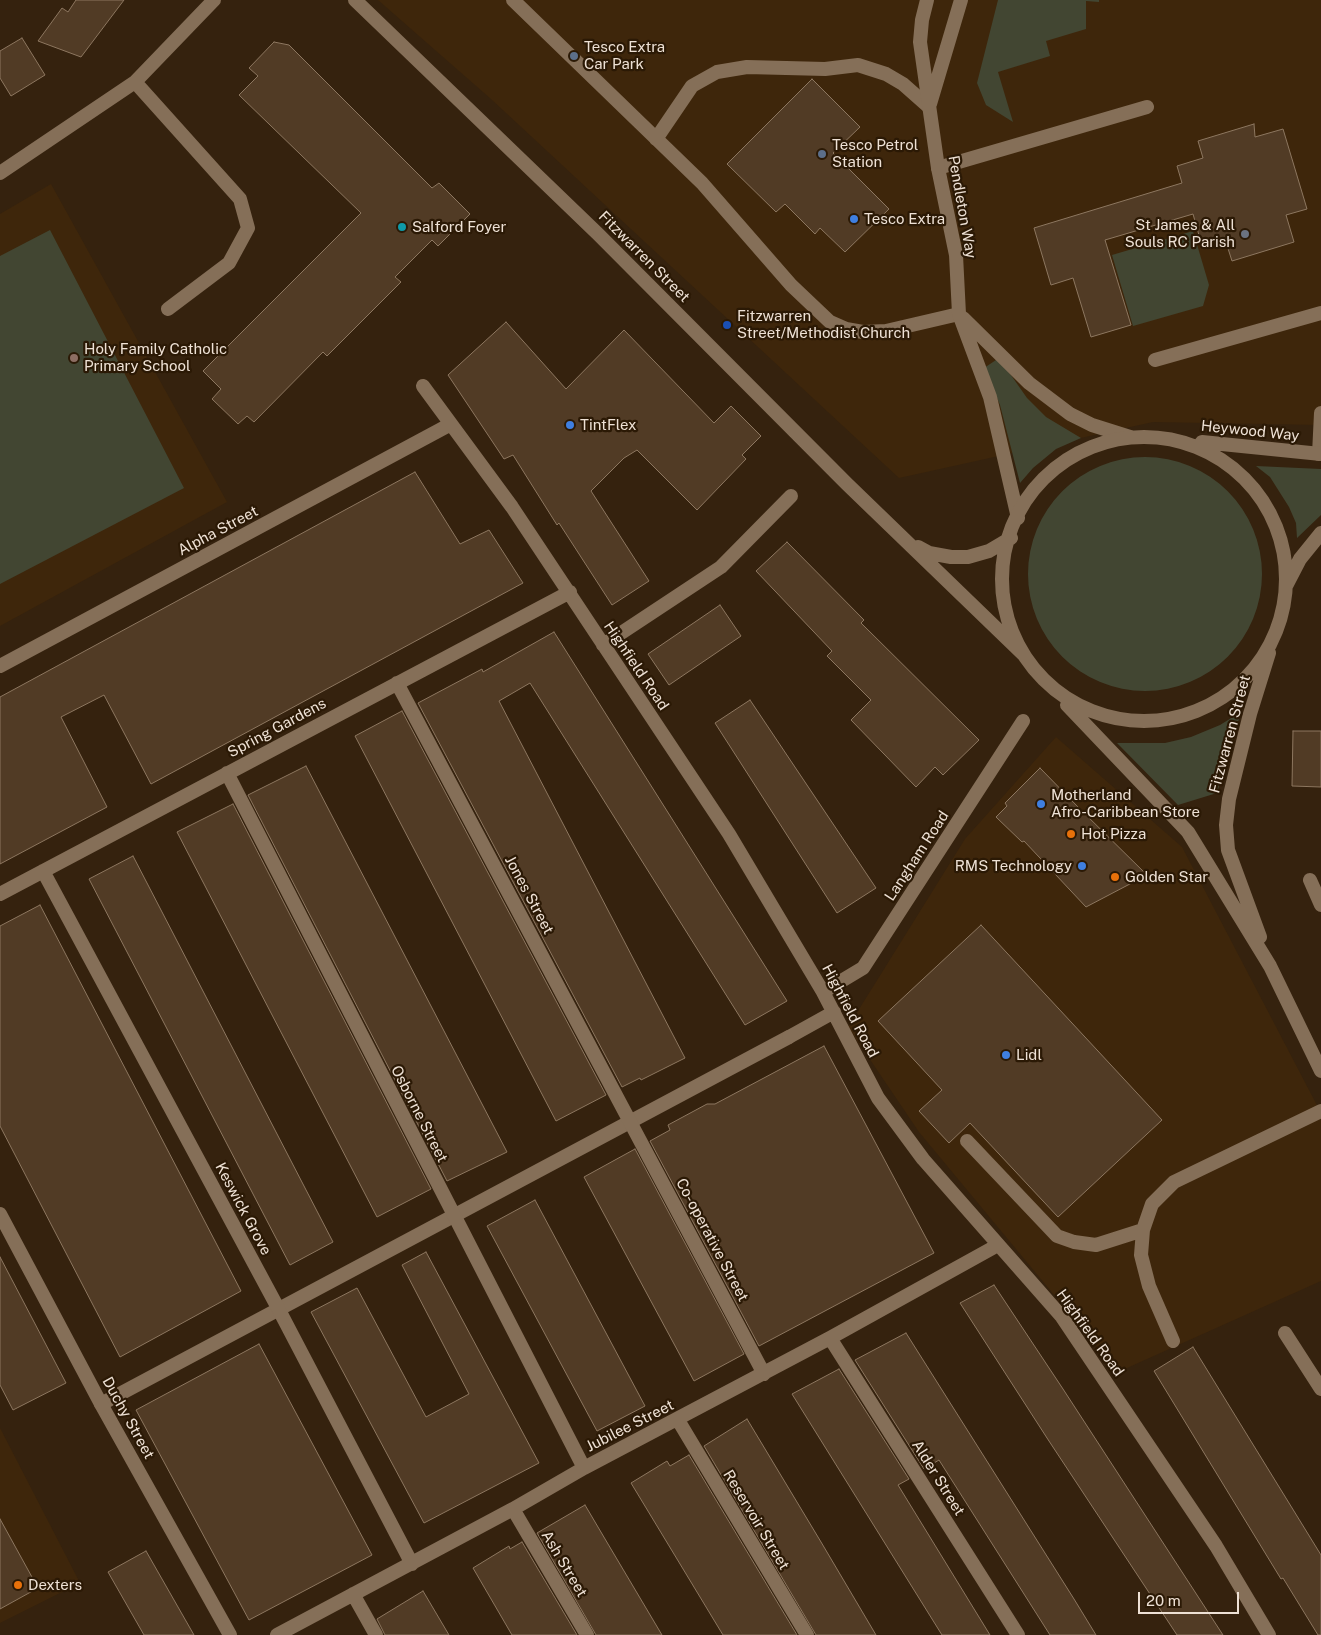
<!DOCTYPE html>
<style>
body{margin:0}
#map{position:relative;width:1321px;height:1635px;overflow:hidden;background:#35220e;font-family:"Public Sans",sans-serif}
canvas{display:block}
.scale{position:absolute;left:1138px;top:1592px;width:101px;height:22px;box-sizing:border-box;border:2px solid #eee1d5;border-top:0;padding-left:6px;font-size:15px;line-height:18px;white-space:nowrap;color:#eee1d5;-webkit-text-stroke:4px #2b1905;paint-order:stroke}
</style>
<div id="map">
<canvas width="1321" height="1635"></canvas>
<div class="scale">20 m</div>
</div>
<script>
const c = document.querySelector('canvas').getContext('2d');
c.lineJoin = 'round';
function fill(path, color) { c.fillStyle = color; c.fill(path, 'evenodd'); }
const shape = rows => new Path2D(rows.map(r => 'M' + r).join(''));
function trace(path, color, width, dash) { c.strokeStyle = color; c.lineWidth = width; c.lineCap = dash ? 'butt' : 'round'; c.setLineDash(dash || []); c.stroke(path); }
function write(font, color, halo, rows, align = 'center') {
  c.font = font + ' "Public Sans",sans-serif'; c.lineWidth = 4.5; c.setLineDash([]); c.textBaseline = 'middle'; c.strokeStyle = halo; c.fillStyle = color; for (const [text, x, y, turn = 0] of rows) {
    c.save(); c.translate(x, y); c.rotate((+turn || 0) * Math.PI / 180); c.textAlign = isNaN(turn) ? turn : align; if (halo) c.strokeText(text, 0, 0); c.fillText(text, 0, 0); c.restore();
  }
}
const built = shape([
 [378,0,1321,0,1321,425,1153,422,899,478,491,99],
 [51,184,227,502,0,626,0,214],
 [1056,737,1182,847,1321,1113,1321,1281,1118,1372,919,1132,848,1027,965,839],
 [0,1428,80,1583,0,1623]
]);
const green = shape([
 [998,0,1099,0,1099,2,1086,1,1086,29,1046,41,1050,56,998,72,1013,122,986,105,977,83],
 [50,230,184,488,0,584,0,256],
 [1193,231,1209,285,1203,306,1133,326,1112,255],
 [999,358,1027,398,1046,417,1081,438,1056,449,1033,468,1020,483,1000,405,984,368],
 '1028 574a117 117 0 1 1 234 0a117 117 0 1 1-234 0Z',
 [1256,466,1321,469,1321,515,1297,538,1296,523,1289,507,1270,477],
 [1241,712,1217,793,1178,805,1117,743,1165,743,1191,737,1220,725]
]);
const building = shape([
 [76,0,124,0,81,57,38,41,62,8,68,12,76,0],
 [22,38,45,75,11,96,0,78,0,51,22,38],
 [274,42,289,45,432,188,439,183,470,214,438,246,432,240,395,277,401,282,327,356,323,352,254,422,247,416,238,424,212,399,221,389,203,371,361,213,239,95,258,76,249,68,274,42],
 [812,79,860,127,833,153,889,209,845,252,820,228,815,234,785,204,776,212,727,164,812,79],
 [1254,124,1255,137,1283,129,1307,209,1286,215,1294,242,1232,261,1225,239,1202,246,1193,214,1105,240,1131,325,1091,337,1073,278,1051,285,1034,228,1182,183,1177,166,1203,158,1198,141,1254,124],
 [506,322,566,389,624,330,714,423,731,406,761,436,742,455,746,459,697,510,637,450,624,458,591,491,649,581,612,605,559,523,557,525,513,455,504,459,448,375,506,322],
 [415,472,460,544,489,530,523,583,151,784,104,695,61,717,107,807,0,864,0,697,415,472],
 [787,542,864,620,861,623,979,740,943,775,935,767,916,787,851,720,871,700,827,656,832,651,756,571,787,542],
 [720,605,741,636,669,685,648,654,720,605],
 [554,632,787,1001,745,1025,530,683,499,701,685,1058,641,1080,640,1078,622,1087,418,703,482,669,483,672,554,632],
 [750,700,876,888,837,913,715,723,750,700],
 [402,711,606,1095,556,1121,355,736,402,711],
 [1293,731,1321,731,1321,787,1292,786,1293,731],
 [306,766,507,1152,447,1181,248,795,306,766],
 [1040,768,1079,808,1147,875,1086,907,1024,841,1022,842,996,817,1007,806,1005,803,1040,768],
 [233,804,431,1189,377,1217,177,832,233,804],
 [133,856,333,1242,290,1265,89,879,133,856],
 [40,905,241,1291,120,1357,0,1126,0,926,40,905],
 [981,925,1162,1120,1058,1217,970,1123,949,1143,919,1111,942,1090,878,1021,981,925],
 [824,1046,934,1253,759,1346,650,1141,670,1130,668,1125,707,1104,715,1104,824,1046],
 [635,1149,744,1354,694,1381,584,1177,635,1149],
 [535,1200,645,1406,597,1431,487,1226,535,1200],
 [426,1252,539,1463,424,1523,311,1312,357,1288,426,1417,469,1394,402,1265,426,1252],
 [0,1257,66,1383,13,1410,0,1385,0,1257],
 [994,1285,1063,1389,1223,1635,1177,1635,1047,1438,960,1303,994,1285],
 [906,1333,1074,1599,1096,1635,1050,1635,939,1460,924,1469,855,1360,906,1333],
 [259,1344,372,1555,249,1620,136,1410,259,1344],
 [1193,1347,1321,1555,1321,1635,1318,1635,1283,1578,1281,1579,1154,1371,1193,1347],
 [839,1369,909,1479,898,1485,990,1635,942,1635,792,1394,839,1369],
 [747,1419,821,1542,876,1635,816,1635,704,1446,747,1419],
 [689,1455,797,1635,723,1635,631,1483,667,1461,670,1466,689,1455],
 [585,1505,608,1544,662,1635,596,1635,537,1533,585,1505],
 [0,1519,38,1588,0,1609,0,1519],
 [522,1542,577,1635,512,1635,473,1568,509,1546,510,1549,522,1542],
 [146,1551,194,1635,144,1635,108,1572,146,1551],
 [423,1591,449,1635,385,1635,377,1619,423,1591]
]);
const service = shape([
 [513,0,702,183,791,285,830,322,846,329,863,332,886,331,959,314],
 [656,139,692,86,717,72,747,67,825,69,858,65,886,74,903,84,929,107],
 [938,168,1147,107],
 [1155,360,1321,313],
 [967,1141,1057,1236,1074,1242,1096,1245,1143,1230],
 [1285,1333,1321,1389],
 [1173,1341,1149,1286,1141,1255,1143,1230,1152,1204,1174,1182,1321,1111]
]);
const pedestrian = shape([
 [101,1404,789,1037]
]);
const minor = shape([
 [927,0,922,20,920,42,938,168,956,255,959,314,990,397,1018,518],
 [135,82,240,199,248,228,229,263,168,309],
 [930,104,961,0],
 [0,173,135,82,214,0],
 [963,318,1029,383,1070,414,1092,425,1130,437],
 [423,386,512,507,729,834,823,992,878,1098,923,1159,1062,1317,1216,1546,1269,1635],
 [1319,454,1321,413],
 [603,645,721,567,791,496],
 [0,666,451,424],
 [397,683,764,1374],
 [227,773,584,1468],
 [43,871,278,1308,412,1564],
 [1310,880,1321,905],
 [0,894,570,592],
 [823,992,863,968,1023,721],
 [789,1037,834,1012],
 [0,1214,101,1404,230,1635],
 [830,1338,1018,1635],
 [678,1420,807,1635],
 [513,1509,587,1635],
 [353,1594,376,1635],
 [277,1635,513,1509,584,1468,830,1338,998,1245]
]);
const tertiary = shape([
 [355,0,598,234,847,484,1024,655],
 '1002 579a142 142 0 1 1 284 0a142 142 0 1 1-284 0Z',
 [1202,442,1321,454],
 [918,547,929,553,951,557,968,557,989,551,1011,538],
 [1286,586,1300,559,1321,533],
 [1067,705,1188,832,1270,966,1321,1071],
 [1260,937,1228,850,1226,825,1229,799,1250,714,1269,653]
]);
const markers = [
 [574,56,5,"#5c6f8a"],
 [822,154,5,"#5c6f8a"],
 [854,219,5,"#3f7fe0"],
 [402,227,5,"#0f9aa8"],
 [1245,234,5,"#6b7280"],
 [727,325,5,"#1a4fb4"],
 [74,358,5,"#8d6e63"],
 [570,425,5,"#3f7fe0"],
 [1041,804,5,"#3f7fe0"],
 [1071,834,5,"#e8710a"],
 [1082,866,5,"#3f7fe0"],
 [1115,877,5,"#e8710a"],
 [1006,1055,5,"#3f7fe0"],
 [18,1585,5,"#e8710a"]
];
const poiNames = [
 ["Tesco Extra",584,47],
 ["Car Park",584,64],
 ["Tesco Petrol",832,145],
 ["Station",832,162],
 ["Tesco Extra",864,219],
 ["St James & All",1235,225,"right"],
 ["Souls RC Parish",1235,242,"right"],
 ["Salford Foyer",412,227],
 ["Fitzwarren",737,316],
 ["Street/Methodist Church",737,333],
 ["Holy Family Catholic",84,349],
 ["Primary School",84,366],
 ["TintFlex",580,425],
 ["Motherland",1051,795],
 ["Afro-Caribbean Store",1051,812],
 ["Hot Pizza",1081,834],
 ["RMS Technology",1072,866,"right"],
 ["Golden Star",1125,877],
 ["Lidl",1016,1055],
 ["Dexters",28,1585]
];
const streetNames = [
 ["Pendleton Way",962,207,80],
 ["Fitzwarren Street",644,257,45],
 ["Heywood Way",1250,431,6],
 ["Alpha Street",218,531,-28],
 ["Highfield Road",636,666,56],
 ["Spring Gardens",277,728,-28],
 ["Fitzwarren Street",1230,734,-75],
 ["Langham Road",917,856,-57],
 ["Jones Street",529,895,62],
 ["Highfield Road",850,1011,62],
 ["Osborne Street",419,1114,63],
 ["Keswick Grove",243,1209,62],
 ["Co-operative Street",712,1240,62],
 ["Highfield Road",1090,1333,54],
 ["Duchy Street",128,1418,61],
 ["Jubilee Street",630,1426,-27],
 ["Alder Street",938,1478,58],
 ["Reservoir Street",756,1520,59],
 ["Ash Street",564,1564,59]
];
fill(built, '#3e260b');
fill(green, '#424632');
fill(building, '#513b25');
trace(building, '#8d7760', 1);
trace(service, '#856f58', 14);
trace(pedestrian, '#856f58', 14);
trace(minor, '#856f58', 14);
trace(tertiary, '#856f58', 14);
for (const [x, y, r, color] of markers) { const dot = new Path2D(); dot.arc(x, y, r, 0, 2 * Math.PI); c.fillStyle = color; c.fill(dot); trace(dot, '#2b1905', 2); }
write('15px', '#eee1d5', '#2b1905', poiNames, 'left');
write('15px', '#eee1d5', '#2b1905', streetNames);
</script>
